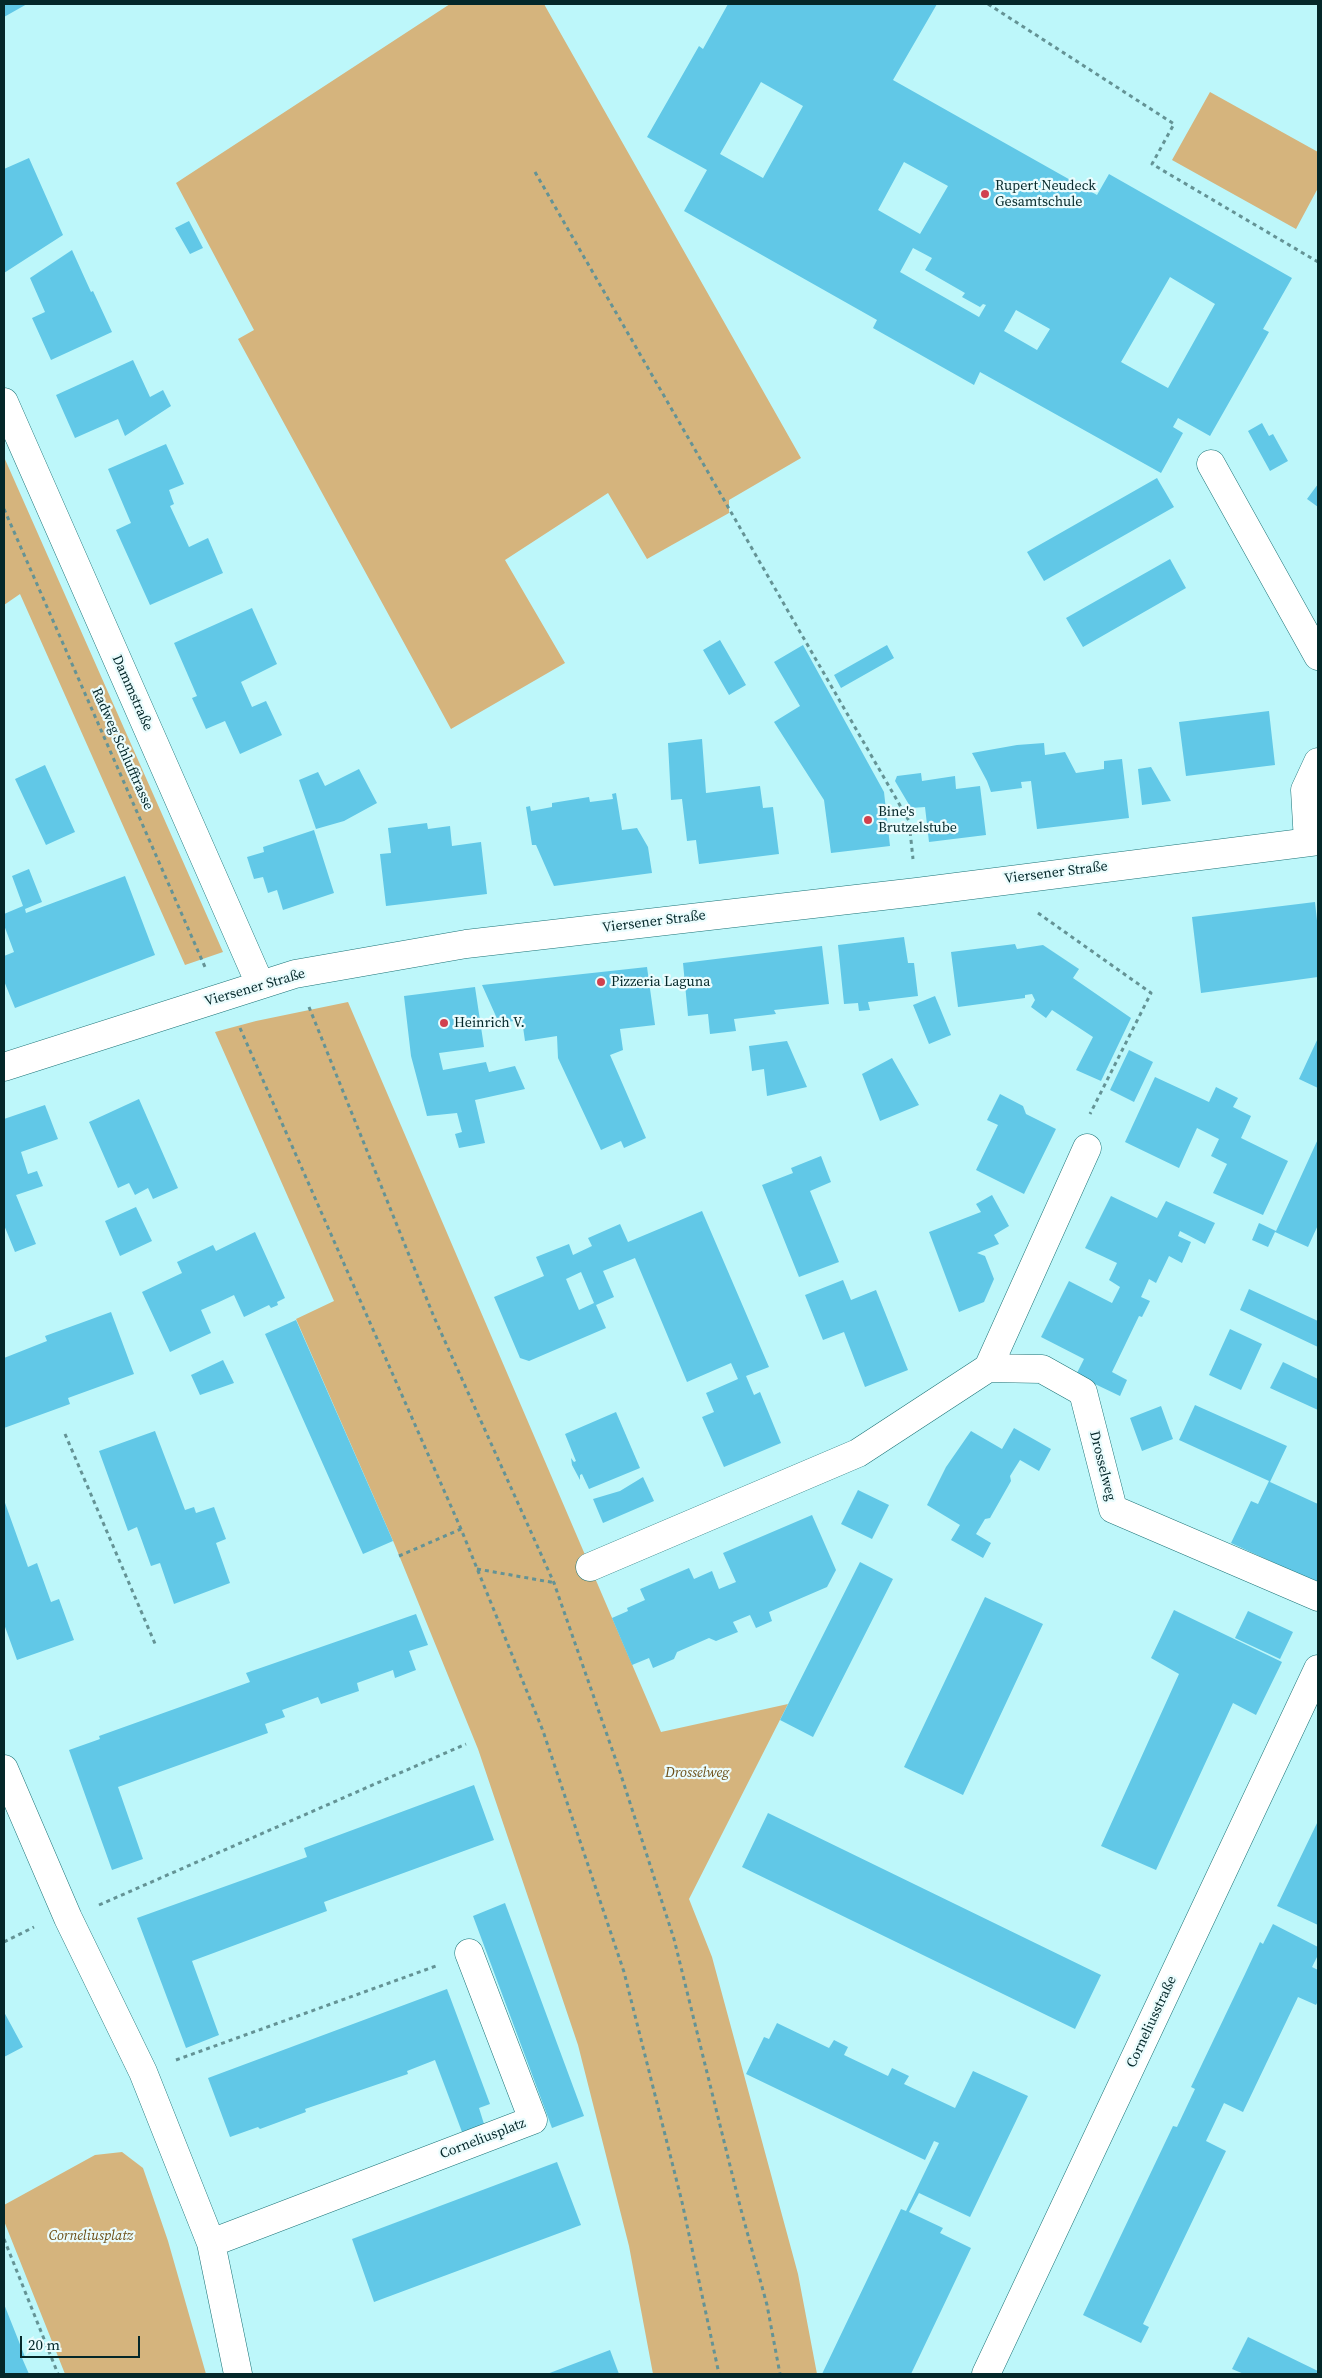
<!DOCTYPE html>
<meta charset="utf-8">
<style>
body{margin:0}
#map{position:relative;width:1322px;height:2378px;overflow:hidden;background:#bdf7fa;font-family:"Source Serif 4",serif}
canvas{display:block}
.frame{position:absolute;inset:0;border:5px solid #042729;pointer-events:none}
.scale{position:absolute;left:20px;top:2336px;width:120px;height:22px;box-sizing:border-box;border:2px solid #042729;border-top:0;padding-left:6px;font-size:15px;line-height:18px;white-space:nowrap;color:#042729;-webkit-text-stroke:4px #eafcfd;paint-order:stroke}
</style>
<div id="map">
<canvas width="1322" height="2378"></canvas>
<div class="frame"></div>
<div class="scale">20 m</div>
</div>
<script>
const c = document.querySelector('canvas').getContext('2d');
c.lineJoin = 'round';
function fill(path, color) { c.fillStyle = color; c.fill(path, 'evenodd'); }
const shape = rows => new Path2D(rows.map(r => 'M' + r).join(''));
function trace(path, color, width, dash) { c.strokeStyle = color; c.lineWidth = width; c.lineCap = dash ? 'butt' : 'round'; c.setLineDash(dash || []); c.stroke(path); }
function write(font, color, halo, rows, align = 'center') {
  c.font = font + ' "Source Serif 4",serif'; c.lineWidth = 4.5; c.setLineDash([]); c.textBaseline = 'middle'; c.strokeStyle = halo; c.fillStyle = color; for (const [text, x, y, turn = 0] of rows) {
    c.save(); c.translate(x, y); c.rotate((+turn || 0) * Math.PI / 180); c.textAlign = isNaN(turn) ? turn : align; if (halo) c.strokeText(text, 0, 0); c.fillText(text, 0, 0); c.restore();
  }
}
const green = shape([
 [450,4,544,4,801,458,729,500,729,513,647,559,608,493,505,560,565,663,451,729,238,339,254,330,176,183],
 [1210,92,1318,152,1318,188,1296,229,1172,160],
 [4,457,223,952,185,965,20,594,4,605],
 [348,1002,661,1732,788,1704,689,1899,712,1957,798,2274,817,2374,653,2374,629,2246,578,2045,478,1749,394,1543,296,1319,334,1301,215,1032,256,1021],
 [122,2152,143,2168,168,2241,206,2374,65,2374,4,2221,4,2205,95,2155]
]);
const building = shape([
 [4,4,27,4,4,17],
 [728,4,937,4,893,80,1097,195,1109,174,1292,278,1263,329,1269,332,1210,436,1178,418,1173,427,1183,433,1161,473,980,372,974,385,873,328,877,320,684,211,707,170,647,137,699,46,703,49],
 [761,82,803,106,763,178,720,154],
 [904,162,948,186,920,234,878,210],
 [913,248,932,258,925,270,965,293,962,297,980,307,983,304,986,305,979,317,900,272],
 [1170,277,1215,304,1168,388,1121,362],
 [1016,310,1050,329,1037,350,1004,331],
 [29,158,63,235,4,273,4,169],
 [189,221,203,248,190,254,175,228],
 [72,250,91,292,93,291,112,332,51,360,32,318,45,312,30,278],
 [133,360,150,397,163,390,171,406,125,436,118,419,75,438,56,395],
 [1262,423,1269,436,1273,434,1288,461,1270,471,1248,431],
 [166,444,184,484,169,490,174,504,170,506,189,547,208,538,223,573,150,605,116,530,131,523,108,469],
 [1157,478,1174,507,1044,581,1027,552],
 [1318,484,1318,507,1307,499],
 [1170,559,1186,588,1083,647,1066,618],
 [252,608,277,664,241,682,252,707,266,701,282,735,240,754,225,721,206,729,192,698,197,696,174,643],
 [720,640,746,685,729,695,703,650],
 [803,645,884,792,890,846,831,853,824,800,774,722,800,706,774,662],
 [887,645,894,658,841,688,834,675],
 [1269,711,1275,765,1186,776,1179,722],
 [702,739,706,793,760,786,763,808,773,807,779,854,699,864,696,840,687,841,682,799,671,800,668,743],
 [1044,743,1045,755,1065,752,1076,773,1104,769,1104,761,1122,759,1129,818,1037,829,1031,781,1021,782,1022,788,991,792,987,781,972,753,1017,745],
 [45,765,75,832,46,845,15,779],
 [1151,767,1171,801,1142,805,1138,769],
 [359,769,377,803,344,821,316,829,299,780,318,772,325,786],
 [921,773,922,781,955,776,956,789,980,786,986,835,929,842,925,807,911,808,895,781,897,776],
 [616,793,622,830,637,828,648,847,652,873,554,886,536,845,532,845,526,807,530,806,531,811,552,807,552,803,589,797,590,802,613,799,612,794],
 [427,823,428,829,450,826,452,846,481,842,487,894,386,906,380,854,391,853,388,828],
 [314,830,334,893,283,910,277,890,268,893,263,877,254,879,247,857,264,852,263,847],
 [29,869,42,902,25,909,26,913,125,876,155,955,15,1008,4,981,4,956,14,952,4,925,4,914,23,906,12,876],
 [1315,902,1318,930,1318,977,1201,993,1192,917],
 [904,937,908,963,914,963,918,996,868,1002,870,1010,859,1011,858,1003,844,1004,838,945],
 [1015,944,1017,949,1043,945,1079,969,1073,978,1131,1018,1101,1081,1076,1070,1093,1037,1052,1010,1046,1018,1031,1007,1035,1000,1032,994,1025,995,1025,998,958,1007,951,952],
 [822,946,829,1004,774,1010,776,1014,734,1019,736,1031,710,1034,708,1014,688,1016,683,963],
 [647,967,655,1025,620,1029,623,1050,610,1055,646,1138,624,1148,621,1141,601,1150,558,1058,557,1036,525,1041,522,1020,499,1023,482,985],
 [475,987,484,1047,439,1053,443,1070,486,1062,489,1072,515,1066,525,1089,475,1100,485,1143,459,1148,455,1134,462,1132,457,1113,427,1116,411,1056,404,996],
 [935,996,951,1035,929,1044,913,1005],
 [1318,1038,1318,1088,1299,1079],
 [787,1041,807,1087,767,1096,764,1069,752,1071,749,1046],
 [1129,1050,1153,1062,1134,1102,1110,1090],
 [892,1058,919,1105,880,1121,862,1074],
 [1155,1077,1209,1102,1216,1087,1238,1098,1233,1107,1251,1116,1241,1138,1288,1161,1263,1215,1213,1193,1227,1164,1211,1156,1219,1139,1197,1128,1179,1168,1125,1142],
 [1000,1094,1023,1106,1026,1114,1056,1129,1024,1194,976,1170,998,1125,987,1120],
 [139,1099,178,1188,153,1199,148,1188,135,1195,129,1183,118,1188,89,1122],
 [45,1105,58,1139,21,1152,28,1174,37,1171,43,1186,16,1195,36,1244,15,1252,4,1225,4,1119],
 [1318,1139,1318,1225,1308,1247,1275,1232,1268,1247,1252,1240,1259,1223,1276,1231],
 [821,1156,831,1182,810,1191,839,1262,799,1277,762,1185,793,1173,791,1168],
 [992,1195,1009,1226,994,1235,999,1244,977,1253,985,1256,994,1279,984,1302,959,1312,929,1232,981,1212,976,1204],
 [1111,1196,1157,1218,1166,1201,1215,1223,1205,1244,1180,1231,1178,1236,1191,1242,1182,1263,1169,1256,1156,1283,1149,1279,1141,1297,1150,1301,1142,1317,1139,1316,1112,1372,1127,1380,1120,1396,1076,1375,1084,1359,1041,1337,1069,1281,1112,1303,1120,1287,1109,1280,1117,1263,1085,1248],
 [136,1207,152,1241,120,1256,105,1221],
 [702,1211,769,1367,746,1376,754,1395,760,1392,781,1443,724,1467,702,1417,714,1412,706,1393,738,1379,731,1363,687,1382,635,1258,603,1271,614,1297,596,1305,606,1328,529,1361,520,1358,494,1297,544,1276,536,1257,569,1244,573,1255,592,1246,588,1238,620,1224,628,1242],
 [581,1272,594,1303,579,1310,566,1279],
 [255,1232,285,1298,277,1302,278,1305,271,1308,269,1305,244,1317,234,1295,217,1303,201,1310,211,1333,170,1352,142,1292,182,1273,177,1262,213,1245,216,1251],
 [843,1280,851,1300,876,1290,908,1370,865,1387,844,1332,823,1340,805,1295],
 [1249,1289,1318,1321,1318,1347,1240,1310],
 [111,1312,134,1374,68,1398,70,1404,4,1428,4,1358,47,1341,45,1336],
 [296,1320,393,1541,363,1554,265,1334],
 [1230,1329,1262,1344,1241,1390,1209,1375],
 [223,1360,234,1383,200,1395,191,1375],
 [1283,1362,1318,1379,1318,1410,1270,1388],
 [1195,1405,1287,1446,1270,1482,1318,1504,1318,1583,1231,1543,1251,1501,1258,1504,1269,1481,1179,1440],
 [1161,1406,1173,1439,1142,1451,1130,1418],
 [616,1412,640,1468,589,1489,582,1474,580,1475,580,1480,572,1465,571,1458,574,1462,576,1461,565,1434],
 [1014,1428,1051,1449,1039,1471,1020,1460,1010,1476,1011,1481,990,1518,985,1519,976,1534,991,1543,983,1558,951,1540,960,1525,927,1505,946,1467,971,1431,1002,1449],
 [155,1431,185,1510,194,1507,196,1513,214,1507,226,1539,216,1543,230,1583,174,1604,160,1563,151,1566,137,1527,128,1531,99,1451],
 [643,1477,654,1501,603,1523,593,1499,620,1491],
 [858,1490,889,1505,872,1539,841,1524],
 [4,1500,28,1567,37,1563,51,1602,59,1599,74,1640,17,1660,4,1624],
 [812,1515,836,1570,827,1587,769,1612,772,1621,756,1628,750,1615,733,1622,738,1632,716,1641,709,1638,677,1652,674,1659,653,1668,649,1658,632,1665,612,1618,628,1611,627,1608,645,1600,640,1589,689,1568,694,1579,712,1571,719,1589,736,1582,723,1553],
 [860,1562,893,1579,813,1737,780,1720],
 [985,1597,1043,1624,963,1795,904,1767],
 [1174,1610,1282,1662,1256,1715,1233,1703,1156,1870,1101,1846,1179,1674,1151,1658],
 [1248,1611,1293,1632,1280,1659,1235,1638],
 [416,1614,428,1645,409,1651,416,1670,395,1678,393,1670,357,1683,359,1691,321,1704,318,1697,282,1710,285,1717,265,1724,268,1733,118,1787,143,1859,112,1870,69,1750,100,1739,99,1736,250,1682,246,1673],
 [474,1785,494,1840,324,1902,327,1911,192,1961,219,2035,186,2048,137,1918,307,1857,304,1848],
 [768,1813,1101,1975,1075,2029,742,1867],
 [1318,1821,1318,1925,1277,1906],
 [505,1903,584,2116,552,2128,473,1916],
 [1273,1924,1318,1947,1318,1955,1312,1967,1318,1970,1318,2001,1316,2005,1298,1997,1243,2112,1224,2103,1206,2141,1226,2151,1143,2324,1149,2327,1141,2343,1083,2315,1173,2126,1177,2127,1195,2089,1191,2087,1246,1972,1260,1942,1263,1944],
 [447,1989,490,2104,479,2108,484,2124,462,2132,435,2060,407,2071,408,2074,305,2109,306,2112,260,2129,258,2127,230,2137,208,2078],
 [4,2012,23,2047,4,2057],
 [777,2023,829,2048,834,2040,848,2047,844,2055,888,2076,892,2068,909,2076,904,2084,955,2108,973,2071,1028,2096,970,2217,919,2193,909,2212,943,2228,940,2233,971,2248,911,2374,822,2374,901,2209,906,2211,939,2143,934,2141,925,2160,746,2074,764,2037,769,2039],
 [557,2162,581,2225,374,2302,352,2239],
 [4,2304,25,2357,22,2358,29,2374,4,2374],
 [1248,2337,1318,2371,1318,2374,1244,2374,1232,2369],
 [610,2350,619,2374,547,2374]
]);
const path = shape([
 [988,4,1174,124,1152,164,1318,262],
 [535,172,909,821,913,859],
 [4,509,205,967],
 [1038,913,1151,993,1090,1114],
 [309,1007,434,1317,554,1583,620,1772,674,1939,740,2206,767,2305,780,2374],
 [240,1028,461,1529,543,1731,624,1972,682,2202,719,2374],
 [65,1434,156,1646],
 [399,1556,461,1529],
 [477,1569,556,1583],
 [99,1905,466,1744],
 [4,1942,34,1927],
 [176,2060,436,1966],
 [4,2239,58,2374]
]);
const minor = shape([
 [4,402,260,984],
 [1211,464,1318,656],
 [1308,842,1305,790,1318,762],
 [4,1067,295,974,466,944,917,892,1318,841],
 [1087,1148,988,1368,1042,1369,1083,1392,1113,1509,1318,1597],
 [590,1567,858,1453,988,1368],
 [4,1769,68,1918,143,2072,211,2243,238,2374],
 [211,2243,533,2120,469,1953],
 [986,2374,1318,1669]
]);
const markers = [
 [985,194,5,"#d1414e"],
 [868,820,5,"#d1414e"],
 [601,982,5,"#d1414e"],
 [444,1023,5,"#d1414e"]
];
const poiNames = [
 ["Rupert Neudeck",995,186],
 ["Gesamtschule",995,202],
 ["Bine's",878,812],
 ["Brutzelstube",878,828],
 ["Pizzeria Laguna",611,982],
 ["Heinrich V.",454,1023]
];
const streetNames = [
 ["Dammstraße",132,693,66],
 ["Radweg Schlufftrasse",122,749,66],
 ["Viersener Straße",1056,873,-7],
 ["Viersener Straße",654,922,-7],
 ["Viersener Straße",255,988,-16],
 ["Drosselweg",1102,1466,76],
 ["Corneliusstraße",1152,2022,-65],
 ["Corneliusplatz",483,2139,-21]
];
const parkNames = [
 ["Drosselweg",697,1773],
 ["Corneliusplatz",91,2236]
];
fill(green, '#d5b47d');
fill(building, '#61c8e7');
trace(minor, '#1c7377', 29);
trace(path, '#649395', 3, [4, 4]);
trace(minor, '#fff', 28);
for (const [x, y, r, color] of markers) { const dot = new Path2D(); dot.arc(x, y, r, 0, 2 * Math.PI); c.fillStyle = color; c.fill(dot); trace(dot, '#eafcfd', 2); }
write('14px', '#042729', '#eafcfd', poiNames, 'left');
write('14px', '#042729', '#eafcfd', streetNames);
write('italic 14px', '#6b4e16', '#eafcfd', parkNames);
</script>
